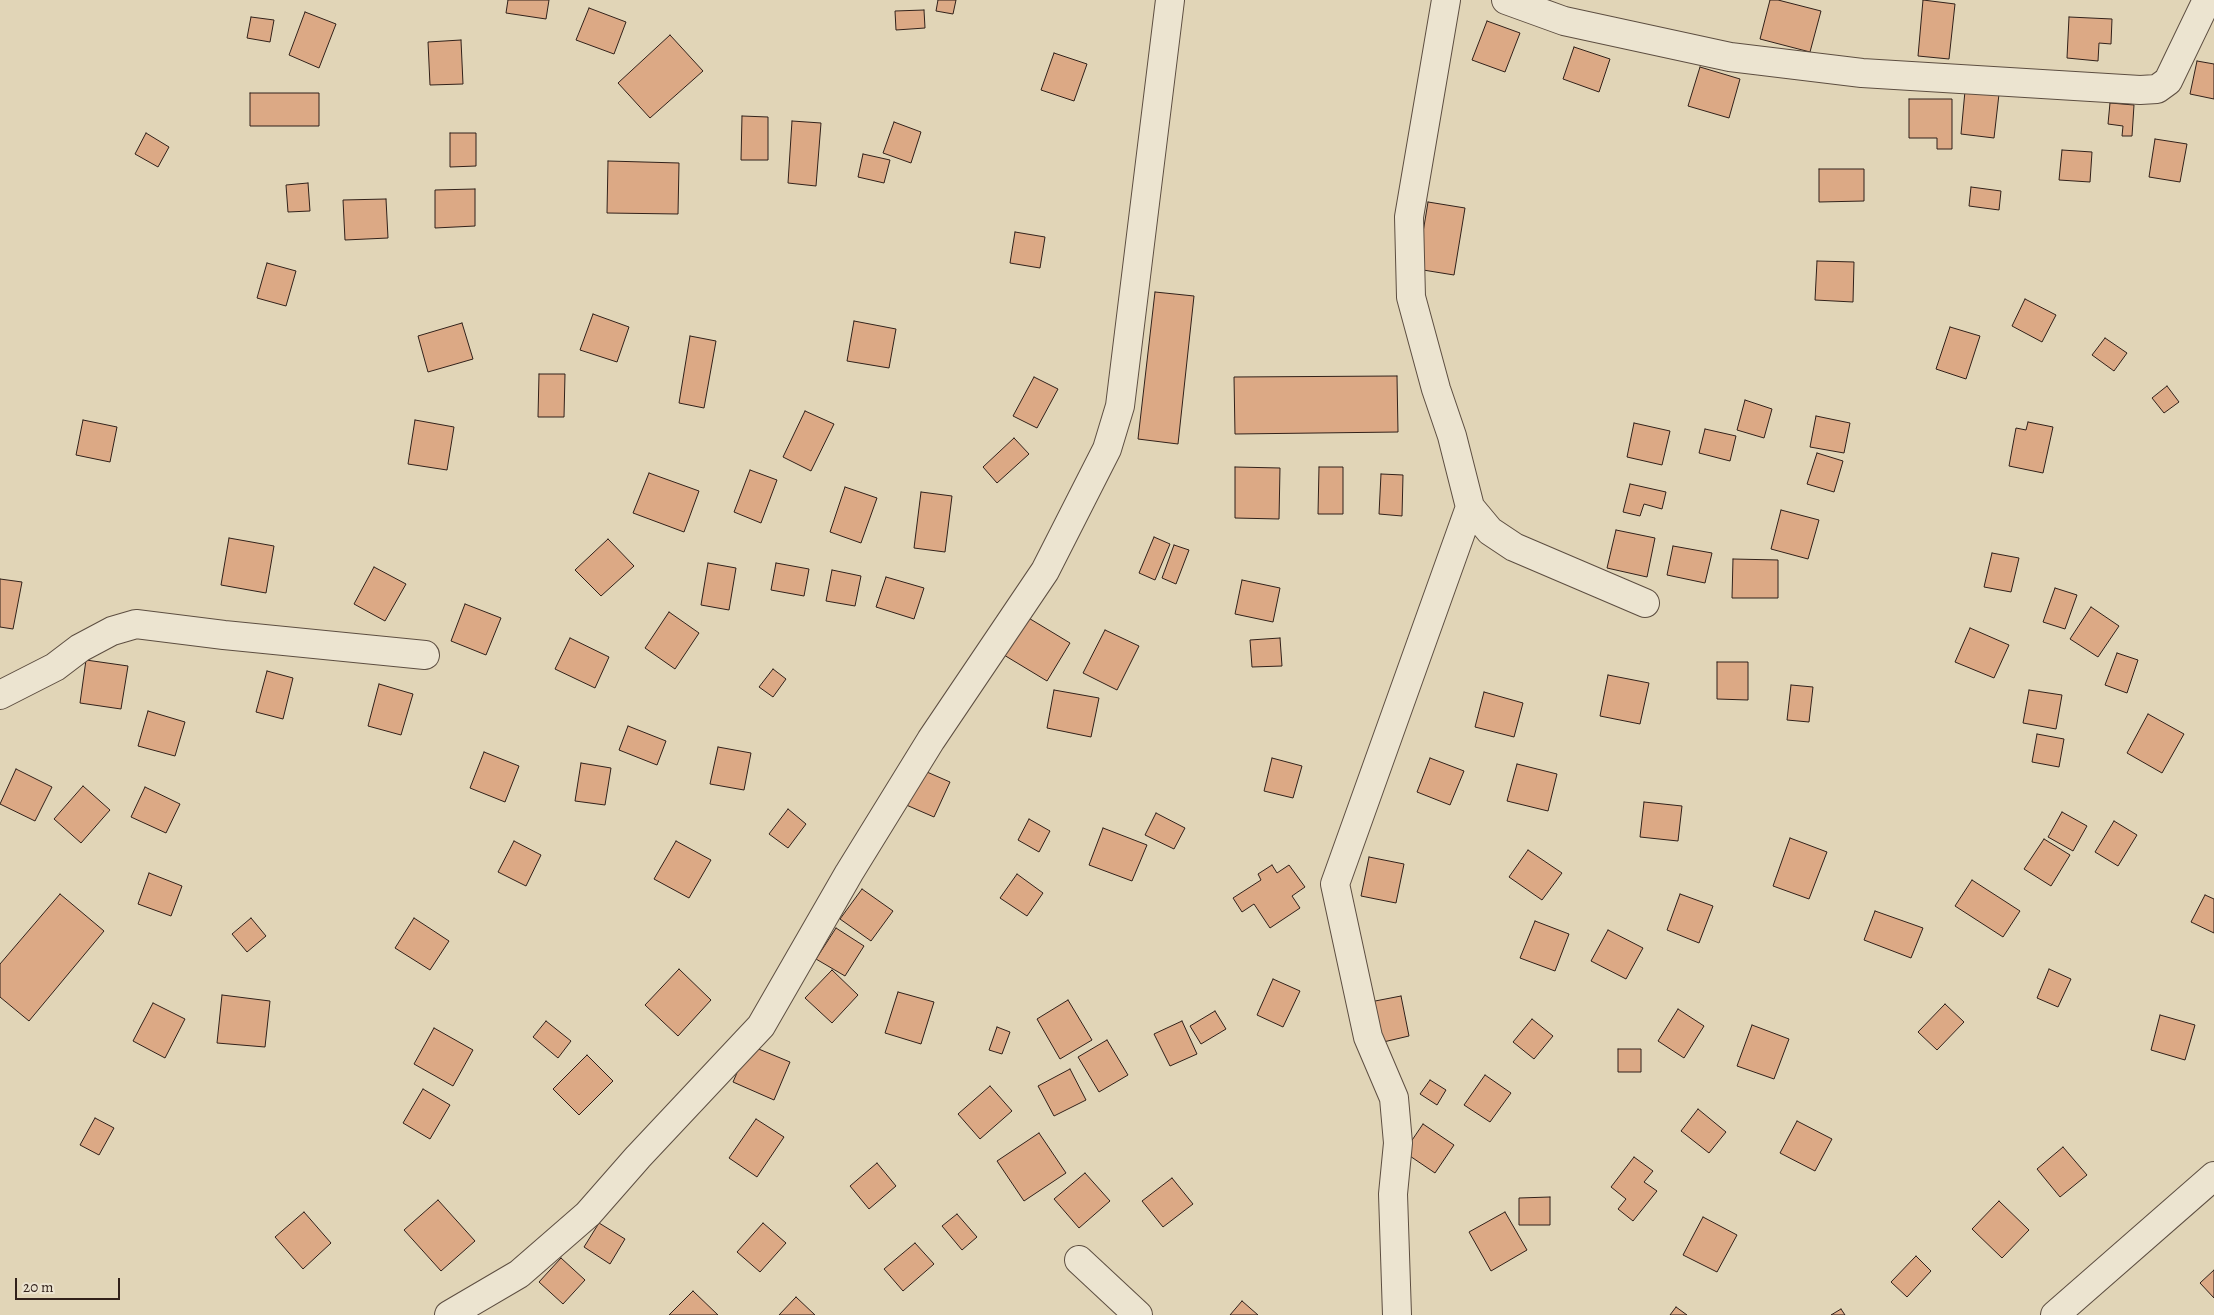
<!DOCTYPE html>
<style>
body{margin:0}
#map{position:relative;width:2214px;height:1315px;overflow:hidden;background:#e1d5b7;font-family:Alegreya,serif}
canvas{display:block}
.scale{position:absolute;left:15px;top:1278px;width:105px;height:22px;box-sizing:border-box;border:2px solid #31211a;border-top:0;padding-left:6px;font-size:15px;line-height:18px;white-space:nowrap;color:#31211a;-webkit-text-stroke:4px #ece4d0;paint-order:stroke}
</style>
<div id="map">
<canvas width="2214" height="1315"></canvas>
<div class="scale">20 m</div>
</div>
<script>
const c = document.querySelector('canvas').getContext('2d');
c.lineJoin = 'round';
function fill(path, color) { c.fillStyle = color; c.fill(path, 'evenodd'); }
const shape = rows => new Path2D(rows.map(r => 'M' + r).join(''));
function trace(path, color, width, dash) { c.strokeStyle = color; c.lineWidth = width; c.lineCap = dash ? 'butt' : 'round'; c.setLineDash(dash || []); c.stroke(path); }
const building = shape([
 [508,0,549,0,546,19,506,13,508,0],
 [938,0,956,0,953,14,936,11,938,0],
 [1770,0,1778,0,1821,11,1810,52,1760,39,1770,0],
 [1923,0,1955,4,1949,59,1918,56,1923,0],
 [589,8,626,22,614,54,576,40,589,8],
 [924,10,925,28,896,30,895,11,924,10],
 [305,12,336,24,319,68,289,55,305,12],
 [251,17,274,20,270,42,247,38,251,17],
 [2069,17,2112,19,2111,44,2099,43,2098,61,2067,58,2069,17],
 [1487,21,1520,33,1505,72,1472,60,1487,21],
 [670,35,703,71,650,118,618,83,670,35],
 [461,40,463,84,430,85,428,42,461,40],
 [1574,47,1610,59,1599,92,1563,79,1574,47],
 [1054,53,1087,64,1074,101,1041,90,1054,53],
 [2197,61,2214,64,2214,99,2190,94,2197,61],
 [1700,67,1740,79,1729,118,1688,106,1700,67],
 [1965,91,1999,94,1994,138,1961,134,1965,91],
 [250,93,319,93,319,126,250,126,250,93],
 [1909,99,1952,99,1952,149,1937,149,1937,138,1909,138,1909,99],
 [2110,103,2134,105,2132,136,2122,136,2123,126,2108,124,2110,103],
 [742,116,768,117,768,160,741,160,742,116],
 [792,121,821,123,816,186,788,183,792,121],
 [894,122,921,132,911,163,883,153,894,122],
 [146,133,169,147,158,167,135,154,146,133],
 [450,133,476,133,476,166,450,167,450,133],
 [2155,139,2187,144,2180,182,2149,177,2155,139],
 [2062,150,2092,152,2090,182,2059,180,2062,150],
 [863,154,890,160,884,183,858,177,863,154],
 [608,161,679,163,678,214,607,213,608,161],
 [1819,169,1864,169,1864,201,1819,202,1819,169],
 [308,183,310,211,288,212,286,185,308,183],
 [1971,187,2001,191,1999,210,1969,206,1971,187],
 [475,189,475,226,435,228,435,190,475,189],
 [386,199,388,238,345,240,343,200,386,199],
 [1428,202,1465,208,1454,275,1417,269,1428,202],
 [1015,232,1045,237,1040,268,1010,263,1015,232],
 [1817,261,1854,262,1853,302,1815,300,1817,261],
 [267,263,296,271,286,306,257,298,267,263],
 [1155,292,1194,296,1178,444,1138,439,1155,292],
 [2025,299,2056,315,2042,342,2012,326,2025,299],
 [593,314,629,327,617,362,580,350,593,314],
 [854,321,896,329,889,368,847,361,854,321],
 [462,323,473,359,428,372,418,336,462,323],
 [1950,327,1980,336,1966,379,1936,369,1950,327],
 [690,336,716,341,704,408,679,403,690,336],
 [2105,338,2127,353,2114,371,2092,355,2105,338],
 [539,374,565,374,564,417,538,417,539,374],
 [1397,376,1398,432,1235,434,1234,377,1397,376],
 [1034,377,1058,389,1037,428,1013,416,1034,377],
 [2167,386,2179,402,2164,413,2152,398,2167,386],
 [1745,400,1772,409,1764,438,1737,430,1745,400],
 [805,411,834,424,811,471,783,457,805,411],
 [1816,416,1850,423,1844,453,1810,447,1816,416],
 [83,420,117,427,110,462,76,455,83,420],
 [415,420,454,427,447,470,408,464,415,420],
 [2028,422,2053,427,2043,473,2009,466,2016,428,2026,430,2028,422],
 [1634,423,1670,431,1662,465,1627,457,1634,423],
 [1705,429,1736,436,1730,461,1699,453,1705,429],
 [1014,438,1029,454,997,483,983,467,1014,438],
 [1817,453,1843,461,1834,492,1807,484,1817,453],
 [1235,467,1280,468,1279,519,1235,518,1235,467],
 [1319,467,1343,467,1343,514,1318,514,1319,467],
 [750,470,777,480,761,523,734,512,750,470],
 [649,473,699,491,684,532,633,513,649,473],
 [1381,474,1403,475,1402,516,1379,514,1381,474],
 [1630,484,1666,492,1662,509,1644,504,1640,516,1623,512,1630,484],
 [845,487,877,498,861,543,830,532,845,487],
 [921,492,952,496,945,552,914,548,921,492],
 [1781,510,1819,520,1808,559,1771,549,1781,510],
 [1616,530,1655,538,1647,577,1607,568,1616,530],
 [1154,537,1170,544,1155,580,1139,573,1154,537],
 [229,538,274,546,266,593,221,585,229,538],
 [608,539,634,566,601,596,575,570,608,539],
 [1174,545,1189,550,1176,584,1162,578,1174,545],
 [1673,546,1712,553,1705,583,1667,575,1673,546],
 [1992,553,2019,558,2011,592,1984,587,1992,553],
 [1733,559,1778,560,1778,598,1732,598,1733,559],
 [708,563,736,568,729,610,701,605,708,563],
 [776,563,809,569,804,596,771,590,776,563],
 [374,567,406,584,385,621,354,604,374,567],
 [832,570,861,576,855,606,826,601,832,570],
 [886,577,924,588,914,619,876,607,886,577],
 [0,579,22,582,13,629,0,627,0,579],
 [1242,580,1280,588,1273,622,1235,614,1242,580],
 [2055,588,2077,595,2065,629,2043,622,2055,588],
 [465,604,501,618,486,655,451,641,465,604],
 [2091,607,2119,626,2098,657,2070,639,2091,607],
 [669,612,699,633,675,669,645,648,669,612],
 [1022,614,1070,643,1047,681,999,652,1022,614],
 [1970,628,2009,645,1994,678,1955,662,1970,628],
 [1105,630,1139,646,1117,690,1083,673,1105,630],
 [570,638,609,657,595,688,555,669,570,638],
 [1280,638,1282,666,1252,667,1250,640,1280,638],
 [2117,653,2138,660,2127,693,2105,685,2117,653],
 [86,660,128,666,121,709,80,703,86,660],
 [1717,662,1748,662,1748,700,1717,699,1717,662],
 [773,669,786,679,773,697,759,687,773,669],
 [267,671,293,678,283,719,256,712,267,671],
 [1608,675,1649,683,1640,724,1600,716,1608,675],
 [379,684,413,694,401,735,368,726,379,684],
 [1791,685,1813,687,1809,722,1787,720,1791,685],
 [1054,690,1099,698,1091,737,1047,728,1054,690],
 [2029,690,2062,695,2056,729,2023,723,2029,690],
 [1484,692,1523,703,1514,737,1475,727,1484,692],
 [148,711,185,722,175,756,138,746,148,711],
 [2148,714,2184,734,2162,773,2127,753,2148,714],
 [628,726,666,741,657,765,619,750,628,726],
 [2037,734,2064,739,2059,767,2032,762,2037,734],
 [718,747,751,753,744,790,710,784,718,747],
 [484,752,519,766,505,802,470,788,484,752],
 [1272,758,1302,766,1293,798,1264,791,1272,758],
 [1430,758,1464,771,1450,805,1417,792,1430,758],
 [581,763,611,768,605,805,575,801,581,763],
 [1517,764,1557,774,1548,811,1507,801,1517,764],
 [16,769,52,787,35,821,0,804,16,769],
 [920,769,950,782,934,817,904,804,920,769],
 [83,786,110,810,81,843,54,819,83,786],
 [145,787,180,804,166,833,131,817,145,787],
 [1644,802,1682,806,1678,841,1640,837,1644,802],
 [788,809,806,824,788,848,769,834,788,809],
 [2062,812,2087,826,2073,851,2048,837,2062,812],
 [1156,813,1185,828,1174,849,1145,835,1156,813],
 [1029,819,1050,831,1039,852,1018,840,1029,819],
 [2114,821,2137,835,2118,866,2095,852,2114,821],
 [1103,828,1147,845,1132,881,1089,865,1103,828],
 [1790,838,1827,852,1809,899,1773,886,1790,838],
 [2044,839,2070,855,2051,886,2024,869,2044,839],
 [514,841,541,855,526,886,498,872,514,841],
 [676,841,711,860,689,898,654,879,676,841],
 [1528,850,1562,873,1542,900,1509,877,1528,850],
 [1369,857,1404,864,1396,903,1361,896,1369,857],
 [1272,865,1277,873,1289,865,1305,887,1292,896,1300,908,1270,928,1254,904,1242,912,1233,898,1261,880,1258,874,1272,865],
 [149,873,182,886,171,916,138,904,149,873],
 [1017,874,1043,893,1027,916,1000,898,1017,874],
 [1972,880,2020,911,2003,937,1955,906,1972,880],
 [862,889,893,911,871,941,840,919,862,889],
 [60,894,104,931,29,1021,0,997,0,964,60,894],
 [1680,894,1713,906,1699,943,1667,930,1680,894],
 [2205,895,2214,899,2214,933,2191,922,2205,895],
 [1875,911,1923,928,1911,958,1864,940,1875,911],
 [251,918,266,936,247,952,232,934,251,918],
 [414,918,449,941,430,970,395,948,414,918],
 [1535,921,1569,934,1555,971,1520,958,1535,921],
 [836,928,864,946,845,976,816,959,836,928],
 [1608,930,1643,948,1626,979,1591,961,1608,930],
 [679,969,711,1000,678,1036,645,1005,679,969],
 [2049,969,2071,979,2058,1007,2037,998,2049,969],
 [832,970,858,995,832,1023,805,998,832,970],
 [1273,979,1300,991,1283,1027,1257,1015,1273,979],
 [898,992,934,1002,921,1044,885,1033,898,992],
 [222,995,270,1001,265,1047,217,1043,222,995],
 [1401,996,1409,1036,1379,1043,1370,1002,1401,996],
 [1068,1000,1092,1040,1060,1059,1037,1019,1068,1000],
 [153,1003,185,1019,165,1058,133,1041,153,1003],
 [1945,1004,1964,1022,1937,1050,1918,1032,1945,1004],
 [1678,1009,1704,1026,1684,1058,1658,1041,1678,1009],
 [1215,1011,1226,1029,1201,1044,1190,1026,1215,1011],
 [2160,1015,2195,1025,2185,1060,2151,1050,2160,1015],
 [1532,1019,1553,1036,1534,1059,1513,1042,1532,1019],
 [546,1021,571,1041,558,1058,533,1037,546,1021],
 [1182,1021,1197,1054,1170,1066,1154,1034,1182,1021],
 [1752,1025,1789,1039,1774,1079,1737,1066,1752,1025],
 [997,1027,1010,1032,1002,1054,989,1050,997,1027],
 [434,1028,473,1050,453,1086,414,1064,434,1028],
 [1107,1040,1128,1075,1099,1092,1078,1057,1107,1040],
 [749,1045,790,1062,774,1100,733,1082,749,1045],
 [1618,1049,1641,1049,1641,1072,1618,1072,1618,1049],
 [587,1055,613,1081,579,1115,553,1089,587,1055],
 [1070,1069,1086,1100,1054,1116,1038,1086,1070,1069],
 [1485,1075,1511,1093,1490,1122,1464,1105,1485,1075],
 [1430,1080,1446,1090,1437,1105,1420,1094,1430,1080],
 [990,1086,1012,1111,980,1139,958,1114,990,1086],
 [423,1089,450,1105,430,1139,403,1123,423,1089],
 [1698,1109,1726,1132,1709,1153,1681,1131,1698,1109],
 [95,1118,114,1128,99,1155,80,1145,95,1118],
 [756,1119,784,1137,757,1177,729,1158,756,1119],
 [1797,1121,1832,1139,1815,1171,1780,1153,1797,1121],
 [1423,1124,1454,1145,1435,1173,1404,1152,1423,1124],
 [1039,1133,1066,1173,1024,1201,997,1161,1039,1133],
 [2063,1147,2087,1175,2060,1197,2037,1169,2063,1147],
 [1634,1157,1653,1171,1644,1182,1657,1191,1633,1221,1618,1209,1626,1199,1611,1187,1634,1157],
 [877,1163,896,1186,869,1209,850,1186,877,1163],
 [1085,1173,1110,1201,1079,1228,1054,1199,1085,1173],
 [1172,1178,1193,1204,1163,1227,1142,1201,1172,1178],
 [1550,1197,1550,1225,1519,1225,1519,1198,1550,1197],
 [438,1200,475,1241,441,1271,404,1230,438,1200],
 [1999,1201,2029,1230,2002,1258,1972,1229,1999,1201],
 [304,1212,331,1243,303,1269,275,1237,304,1212],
 [1505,1212,1527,1250,1491,1271,1469,1232,1505,1212],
 [957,1214,977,1237,962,1250,942,1226,957,1214],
 [1703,1217,1737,1235,1717,1272,1683,1255,1703,1217],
 [599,1223,625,1239,610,1264,584,1247,599,1223],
 [763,1223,786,1243,760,1272,737,1252,763,1223],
 [915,1243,934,1264,903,1291,884,1269,915,1243],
 [1916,1256,1931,1271,1907,1297,1891,1282,1916,1256],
 [561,1258,585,1280,563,1304,539,1282,561,1258],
 [2214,1270,2214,1298,2200,1283,2214,1270],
 [693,1291,718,1315,669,1315,693,1291],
 [796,1297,815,1315,779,1315,796,1297],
 [1242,1301,1258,1315,1230,1315,1242,1301],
 [1676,1307,1687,1315,1670,1315,1676,1307],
 [1841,1309,1845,1315,1831,1315,1841,1309]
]);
const street = shape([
 [1446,0,1409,217,1411,297,1436,389,1452,436,1470,507,1490,531,1514,547,1645,603],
 [1506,0,1564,21,1730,57,1862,73,2140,90,2157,89,2168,81,2207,0],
 [0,695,55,667,80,648,112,631,136,624,224,635,425,655],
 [1079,1260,1138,1315],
 [449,1315,519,1274,588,1214,638,1157,761,1026,849,873,931,740,1045,571,1107,449,1120,406,1170,0],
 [1397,1315,1393,1194,1398,1143,1394,1098,1368,1037,1335,884,1470,507],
 [2055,1315,2214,1176]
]);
fill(building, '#dca985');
trace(building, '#31211a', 1);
trace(street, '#5d4e41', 30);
trace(street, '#ece4d0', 28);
</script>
